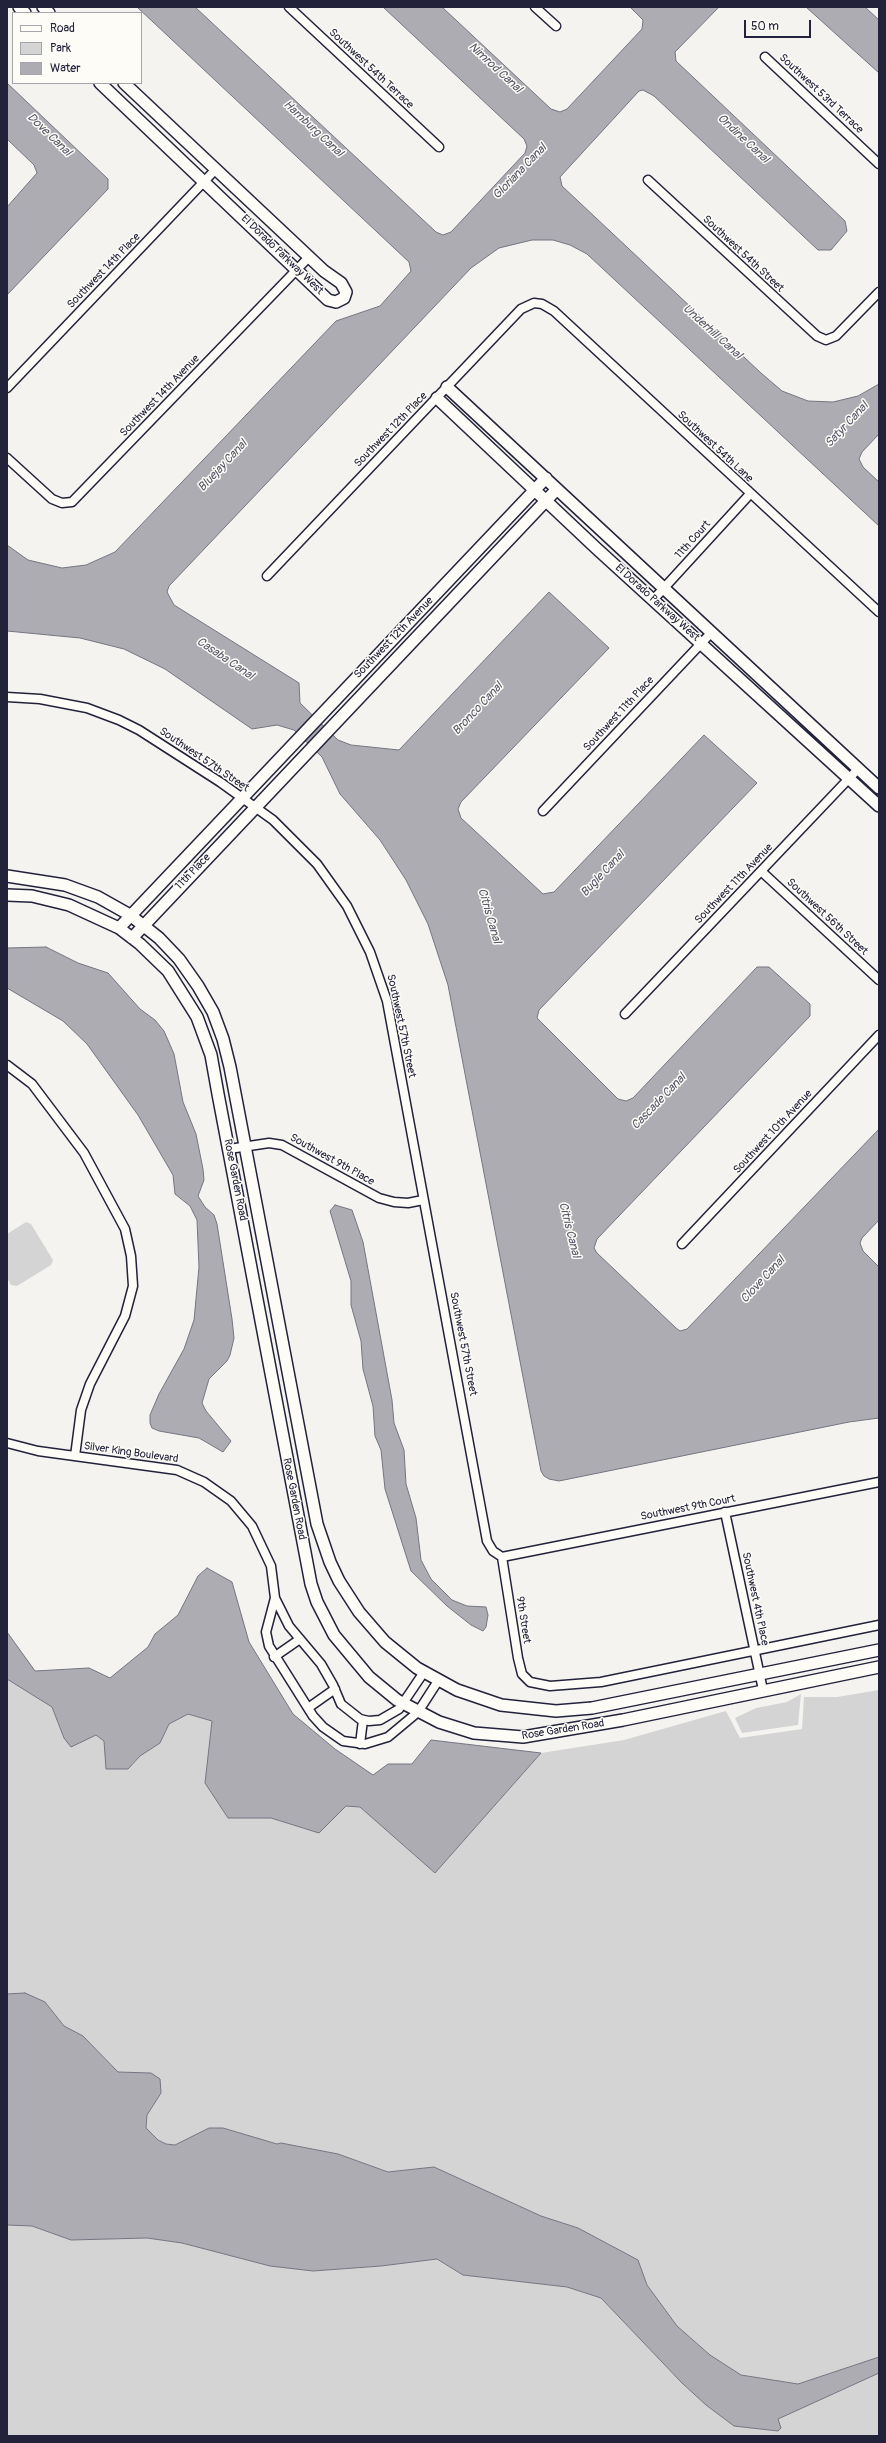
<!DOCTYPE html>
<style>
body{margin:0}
#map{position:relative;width:886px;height:2443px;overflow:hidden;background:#f4f3ef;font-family:Pangolin,sans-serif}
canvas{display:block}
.frame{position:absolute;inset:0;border:8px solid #22223b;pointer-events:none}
.legend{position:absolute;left:12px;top:12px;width:130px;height:72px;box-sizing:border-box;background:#fdfcf7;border:1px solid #a5a5ac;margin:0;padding:5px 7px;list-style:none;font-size:12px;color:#22223b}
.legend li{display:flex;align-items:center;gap:8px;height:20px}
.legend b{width:20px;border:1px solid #a5a5ac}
.scale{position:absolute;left:744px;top:20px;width:67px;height:18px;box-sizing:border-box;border:2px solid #22223b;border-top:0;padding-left:5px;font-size:12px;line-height:14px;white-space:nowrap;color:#22223b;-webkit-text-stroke:3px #fdfcf7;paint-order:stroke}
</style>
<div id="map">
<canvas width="886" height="2443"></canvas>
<div class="frame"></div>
<ul class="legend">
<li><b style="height:5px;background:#fdfcf7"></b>Road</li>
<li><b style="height:11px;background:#d5d4d5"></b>Park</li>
<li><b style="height:11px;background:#acacb2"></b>Water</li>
</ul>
<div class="scale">50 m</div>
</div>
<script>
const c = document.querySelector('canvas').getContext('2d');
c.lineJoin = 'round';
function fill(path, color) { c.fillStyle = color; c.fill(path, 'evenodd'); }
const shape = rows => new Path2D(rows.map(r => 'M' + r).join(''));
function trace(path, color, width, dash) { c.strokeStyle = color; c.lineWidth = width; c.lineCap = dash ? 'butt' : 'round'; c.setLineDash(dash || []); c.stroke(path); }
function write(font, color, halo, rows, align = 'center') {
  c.font = font + ' Pangolin,sans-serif'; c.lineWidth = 3; c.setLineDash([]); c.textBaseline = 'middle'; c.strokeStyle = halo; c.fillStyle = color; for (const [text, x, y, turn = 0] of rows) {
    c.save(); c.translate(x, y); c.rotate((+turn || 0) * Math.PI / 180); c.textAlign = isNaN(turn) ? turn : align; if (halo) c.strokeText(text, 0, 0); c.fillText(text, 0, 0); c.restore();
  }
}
const green = shape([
 [26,1222,31,1224,53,1260,51,1265,17,1286,11,1285,7,1278,7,1234],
 [7,1679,52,1707,64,1737,96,1735,104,1741,107,1769,128,1769,140,1756,160,1743,169,1724,188,1714,212,1721,205,1783,228,1818,271,1818,319,1833,346,1806,360,1807,435,1873,541,1753,624,1740,726,1711,740,1738,802,1729,804,1697,837,1697,879,1690,879,2357,798,2384,741,2375,710,2355,677,2326,647,2285,638,2260,578,2228,541,2216,434,2167,388,2172,338,2154,281,2143,277,2144,223,2128,175,2145,166,2144,158,2140,146,2128,147,2115,161,2093,151,2073,118,2072,83,2036,64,2026,45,2002,28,1995,7,1994],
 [801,1694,798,1725,742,1733,735,1718,756,1708,787,1702],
 [7,2225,32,2226,71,2240,147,2238,182,2243,270,2266,313,2271,381,2266,437,2259,463,2275,567,2287,601,2298,682,2383,706,2405,735,2426,778,2431,777,2419,879,2373,879,2436,7,2436]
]);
const water = shape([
 [137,7,195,7,436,232,443,235,451,232,525,153,527,146,524,139,383,7,442,7,551,109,560,112,567,109,642,29,643,20,630,7,719,7,675,52,676,61,845,221,847,231,831,250,818,250,654,96,643,90,639,91,560,177,562,186,761,373,782,391,808,401,833,402,858,396,879,384,879,434,862,452,859,459,863,467,879,482,879,526,587,254,570,245,553,240,532,240,499,248,471,268,169,586,167,592,174,605,299,683,300,703,338,740,351,745,399,750,549,592,609,648,461,802,458,809,461,818,543,894,554,892,704,735,757,783,539,1010,537,1018,618,1099,626,1101,633,1098,757,967,769,967,810,1004,810,1016,597,1239,594,1248,597,1253,676,1328,680,1331,687,1329,879,1129,879,1220,862,1238,860,1243,863,1251,879,1267,879,1418,849,1422,559,1481,549,1479,544,1476,541,1471,448,985,428,924,406,880,380,840,340,794,322,757,294,730,277,725,252,729,165,669,124,649,80,638,7,631,7,545,28,560,62,568,86,565,115,552,336,321,380,306,411,271,409,262,137,7],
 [806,7,865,7,879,20,879,73,806,7],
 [7,83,108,179,108,189,7,295,7,207,37,173,34,165,7,139,7,83],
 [46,947,78,963,108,973,140,1009,155,1020,164,1031,174,1054,183,1102,196,1134,203,1169,204,1180,198,1196,205,1207,214,1215,217,1224,232,1319,234,1338,230,1355,227,1361,209,1379,202,1403,206,1411,231,1441,223,1452,199,1438,159,1431,152,1428,150,1423,150,1415,159,1394,184,1349,194,1320,199,1267,197,1220,190,1206,175,1194,173,1175,138,1115,87,1044,63,1021,7,988,7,948,46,947],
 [335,1205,352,1210,363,1242,392,1400,394,1423,404,1450,406,1484,416,1518,421,1560,431,1579,452,1600,467,1606,486,1607,488,1615,486,1627,483,1631,471,1625,447,1606,411,1571,385,1489,381,1450,375,1436,373,1406,363,1369,361,1341,351,1305,351,1281,330,1211,335,1205],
 [207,1568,232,1582,249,1642,293,1714,335,1749,373,1775,388,1764,412,1764,431,1740,541,1753,435,1873,360,1807,346,1806,319,1833,271,1818,228,1818,205,1783,212,1721,188,1714,169,1724,160,1743,140,1756,128,1769,106,1769,104,1741,96,1735,71,1747,64,1738,52,1707,7,1679,7,1632,35,1671,89,1668,110,1678,148,1647,155,1634,178,1615,198,1576,207,1568],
 [25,1993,45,2002,64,2026,83,2036,118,2072,151,2073,160,2079,161,2093,147,2115,146,2128,158,2140,166,2144,175,2145,209,2128,223,2128,277,2144,281,2143,338,2154,388,2172,434,2167,541,2216,578,2228,638,2260,647,2285,677,2326,710,2355,741,2375,798,2384,879,2357,879,2373,778,2419,781,2428,778,2431,734,2426,706,2405,682,2383,601,2298,567,2287,463,2275,437,2259,381,2266,313,2271,270,2266,182,2243,147,2238,71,2240,32,2226,7,2225,7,1994,25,1993]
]);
const street = shape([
 [289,7,439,147],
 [535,7,556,26],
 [765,57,879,164],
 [648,180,817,336,826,340,836,336,879,292],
 [7,388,216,169],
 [7,458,52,499,62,503,72,502,309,257],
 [267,576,521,309,534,303,542,304,554,311,879,612],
 [653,600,750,494],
 [7,697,40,699,87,708,119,720,139,730,220,782,273,820,317,864,347,906,370,952,387,1001,487,1541,493,1551,502,1557],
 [543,811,711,633],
 [761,871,879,980],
 [625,1014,858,769],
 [7,1065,32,1084,84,1153,125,1229,131,1256,133,1286,125,1316,90,1384,81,1410,75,1456],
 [229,1149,269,1143,282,1145,379,1198,394,1202,408,1203,423,1200],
 [682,1244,879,1035],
 [7,1443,38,1451,177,1470,204,1482,231,1501,252,1526,271,1566,275,1598,266,1632,269,1646,313,1716,323,1727,343,1741,365,1744,388,1737,418,1712,438,1681],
 [725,1512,763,1690],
 [502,1557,518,1658,522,1674,530,1682,550,1686,601,1682,879,1625],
 [502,1557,879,1482],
 [275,1598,289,1626,321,1664,333,1685,341,1704,360,1719,369,1721,380,1720,399,1709,424,1672],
 [274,1657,300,1639],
 [308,1708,335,1689],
 [360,1744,363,1720]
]);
const secondary = shape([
 [19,7,25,13],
 [43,7,49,13],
 [100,83,328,300,336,302,344,298,346,292,341,283,324,271,124,83],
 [447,387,879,788],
 [437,398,596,548,879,806],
 [7,876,65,885,98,897,130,915,159,938,179,959,198,986,213,1012,223,1039,230,1067,317,1524,330,1562,339,1581,359,1612,385,1642,417,1668,457,1690,501,1705,556,1711,592,1708,879,1650],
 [7,895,32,896,69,905,119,928,140,944,168,971,197,1017,211,1055,218,1094,311,1584,317,1602,334,1635,369,1677,397,1700,439,1722,474,1733,523,1737,623,1720,879,1667],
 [119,928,546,478],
 [132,938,557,489]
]);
const streetNames = [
 ["Southwest 54th Terrace",371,69,43],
 ["Southwest 53rd Terrace",821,94,43],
 ["Southwest 54th Street",743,254,43],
 ["El Dorado Parkway West",282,255,44],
 ["Southwest 14th Place",104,271,-46],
 ["Southwest 14th Avenue",160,396,-46],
 ["Southwest 12th Place",391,430,-46],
 ["Southwest 54th Lane",715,447,43],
 ["11th Court",693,540,-48],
 ["El Dorado Parkway West",657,603,42],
 ["Southwest 12th Avenue",394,638,-46],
 ["Southwest 11th Place",619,714,-47],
 ["Southwest 57th Street",204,760,34],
 ["11th Place",193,872,-46],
 ["Southwest 11th Avenue",734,884,-46],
 ["Southwest 56th Street",827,917,43],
 ["Southwest 57th Street",401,1026,78],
 ["Southwest 10th Avenue",773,1132,-47],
 ["Southwest 9th Place",332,1160,29],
 ["Rose Garden Road",235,1180,79],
 ["Southwest 57th Street",463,1344,79],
 ["Silver King Boulevard",131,1453,8],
 ["Rose Garden Road",294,1499,79],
 ["Southwest 9th Court",688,1508,-11],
 ["Southwest 4th Place",755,1599,78],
 ["9th Street",523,1620,81],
 ["Rose Garden Road",563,1730,-9]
];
const waterNames = [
 ["Nimrod Canal",495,68,43],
 ["Hamburg Canal",313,129,43],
 ["Dove Canal",49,135,44],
 ["Ondine Canal",743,139,43],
 ["Gloriana Canal",520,172,-46],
 ["Underhill Canal",712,332,42],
 ["Satyr Canal",847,425,-47],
 ["Bluejay Canal",223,466,-47],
 ["Casaba Canal",225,659,34],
 ["Bronco Canal",478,709,-47],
 ["Bugle Canal",603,874,-47],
 ["Citris Canal",489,916,74],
 ["Cascade Canal",659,1102,-46],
 ["Citris Canal",569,1230,76],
 ["Clove Canal",763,1280,-47]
];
fill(green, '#d5d4d5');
fill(water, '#acacb2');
trace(water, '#757582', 1);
trace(street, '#22223b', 11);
trace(secondary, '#22223b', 14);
trace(street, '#fdfcf7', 8);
trace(secondary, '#fdfcf7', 11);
write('11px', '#22223b', '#fdfcf7', streetNames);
write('italic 12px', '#59596b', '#fdfcf7', waterNames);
</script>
